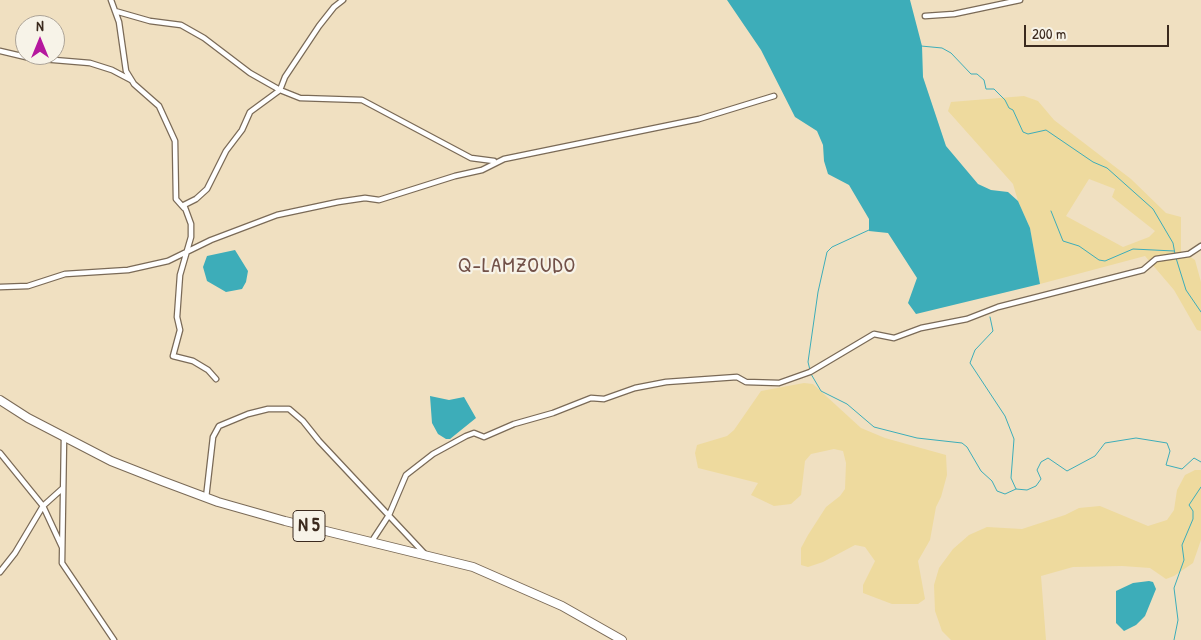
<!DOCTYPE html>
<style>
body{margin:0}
#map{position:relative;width:1201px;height:640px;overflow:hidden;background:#f0e0c1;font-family:"Patrick Hand",sans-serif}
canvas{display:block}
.north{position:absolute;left:15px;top:15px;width:50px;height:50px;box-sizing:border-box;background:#f7f3e8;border:1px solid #aca397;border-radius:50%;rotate:0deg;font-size:14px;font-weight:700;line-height:20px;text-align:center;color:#3b2a1e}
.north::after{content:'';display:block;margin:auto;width:18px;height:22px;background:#b5179e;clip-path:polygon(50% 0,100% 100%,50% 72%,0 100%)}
.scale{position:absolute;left:1024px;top:25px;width:145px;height:22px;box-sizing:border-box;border:2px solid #3b2a1e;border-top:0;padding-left:6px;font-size:15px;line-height:18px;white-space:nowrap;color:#3b2a1e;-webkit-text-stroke:4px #f7f3e8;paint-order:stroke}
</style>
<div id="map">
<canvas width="1201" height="640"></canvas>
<div class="north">N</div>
<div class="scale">200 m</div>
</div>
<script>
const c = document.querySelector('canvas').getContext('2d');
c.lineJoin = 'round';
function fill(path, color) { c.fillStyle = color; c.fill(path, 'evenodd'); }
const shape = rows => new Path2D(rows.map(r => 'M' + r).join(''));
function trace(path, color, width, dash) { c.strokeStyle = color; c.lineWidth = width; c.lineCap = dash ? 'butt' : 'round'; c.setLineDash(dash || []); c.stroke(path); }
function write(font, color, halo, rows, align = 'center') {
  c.font = font + ' "Patrick Hand",sans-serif'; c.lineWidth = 4.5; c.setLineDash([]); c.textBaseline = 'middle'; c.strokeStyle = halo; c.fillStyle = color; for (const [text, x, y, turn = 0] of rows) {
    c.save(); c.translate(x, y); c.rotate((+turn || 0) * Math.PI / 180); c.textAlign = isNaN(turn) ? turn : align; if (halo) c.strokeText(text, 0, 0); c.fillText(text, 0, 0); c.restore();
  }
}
const sand = shape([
 [1024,96,1038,101,1054,120,1131,179,1166,213,1181,217,1181,251,1195,260,1201,282,1201,331,1197,330,1174,290,1145,256,1040,284,1030,228,1018,201,1013,184,948,111,951,102],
 [1089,179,1115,189,1112,197,1155,231,1149,237,1123,247,1066,216],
 [804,383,813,384,861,428,885,438,946,455,947,475,941,497,936,507,930,540,918,561,925,599,918,604,892,604,863,593,863,585,875,561,865,547,855,545,823,562,808,567,801,565,801,548,808,535,826,507,840,496,845,489,846,463,843,451,834,449,811,454,805,461,801,495,791,504,774,506,751,495,758,483,698,468,695,453,697,445,727,436,734,430,761,391],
 [1195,470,1201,470,1201,540,1193,563,1174,576,1166,579,1150,568,1122,566,1073,567,1041,576,1046,640,951,640,942,631,935,611,934,585,939,568,953,549,969,535,987,527,1022,529,1065,515,1079,508,1100,506,1148,526,1167,520,1174,510,1177,490,1185,475]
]);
const water = shape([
 [727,0,910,0,922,46,923,77,946,146,978,184,991,190,1008,192,1018,201,1030,228,1040,284,916,314,908,303,917,278,888,233,869,231,869,219,849,185,828,174,824,161,823,145,817,131,795,117,761,50],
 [235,250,248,271,246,282,242,289,226,292,207,281,203,267,207,256],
 [430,396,449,400,464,397,476,418,450,439,446,439,438,434,432,423],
 [1149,581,1153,582,1156,589,1145,616,1136,625,1124,631,1116,623,1116,591,1133,583]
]);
const stream = shape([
 [921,46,942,48,951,53,971,74,977,74,984,80,986,89,994,89,1005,100,1009,108,1013,110,1023,132,1028,134,1046,130,1093,162,1107,168,1153,209,1173,243,1175,254],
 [1051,211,1063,241,1079,246,1099,260,1105,261,1133,249,1174,251],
 [1176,258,1186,290,1201,312],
 [990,317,993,331,975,350,970,363,1005,416,1014,439,1011,478,1016,489,1027,490,1036,486,1041,479,1037,470,1041,462,1048,458,1067,471,1095,456,1105,443,1136,438,1167,443,1170,451,1166,465,1182,469,1194,458,1201,462],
 [810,370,808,362,818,292,827,252,832,247,869,230],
 [811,374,821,391,847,404,874,427,917,438,962,443,967,447,981,471,992,481,997,491,1005,494,1016,489],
 [1174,640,1178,620,1174,588,1184,560,1182,545,1193,519,1193,511,1189,505,1201,487]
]);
const street = shape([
 [111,0,119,22,126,71,134,84,159,106,175,141,176,199,184,208],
 [115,11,150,21,181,25,204,38,250,73,280,90,300,98,362,100,471,158,494,161],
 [925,16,954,14,1020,0],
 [0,51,30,58,90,63,112,70,131,80],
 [0,287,28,286,65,274,128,270,168,261,211,240,277,215,338,202,365,198,379,200,455,176,482,170,504,159,699,119,774,96],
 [216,379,208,370,193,361,173,356,180,330,177,317,180,275,191,237,191,224,184,205,196,199,207,189,226,151,242,130,250,112,280,90,285,77,319,26,334,7,343,0],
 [64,437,62,563,114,640],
 [0,453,43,506,62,547],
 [206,498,213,437,219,426,248,414,268,409,289,409,303,421,319,441,424,553],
 [372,541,389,515,406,475,433,454,466,436,474,433,484,437,514,424,553,413,591,398,604,399,635,388,666,382,737,377,746,382,779,383,810,372,874,334,894,338,921,328,967,319,998,307,1143,270,1156,259,1189,254,1201,246],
 [0,572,15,553,43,506,63,488]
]);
const highway = shape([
 [0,400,28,418,111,461,162,481,218,502,285,521,473,567,562,606,622,640]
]);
const shields = [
 [309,526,32]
];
const shieldNames = [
 ["N 5",309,526]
];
const quarterNames = [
 ["Q-LAMZOUDO",517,266]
];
fill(sand, '#eeda9e');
fill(water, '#3dadb9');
trace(stream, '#3dadb9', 1);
trace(street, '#7a6a57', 7);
trace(highway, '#7a6a57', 10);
trace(street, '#fff', 4.5);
trace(highway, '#fff', 8);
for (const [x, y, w] of shields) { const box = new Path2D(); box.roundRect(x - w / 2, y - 15.5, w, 31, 4); c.fillStyle = '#f7f3e8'; c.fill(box); trace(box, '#3b2a1e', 1); }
write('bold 18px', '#3b2a1e', null, shieldNames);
c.letterSpacing = '1px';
write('21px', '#725148', '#f7f3e8', quarterNames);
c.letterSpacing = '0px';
</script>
